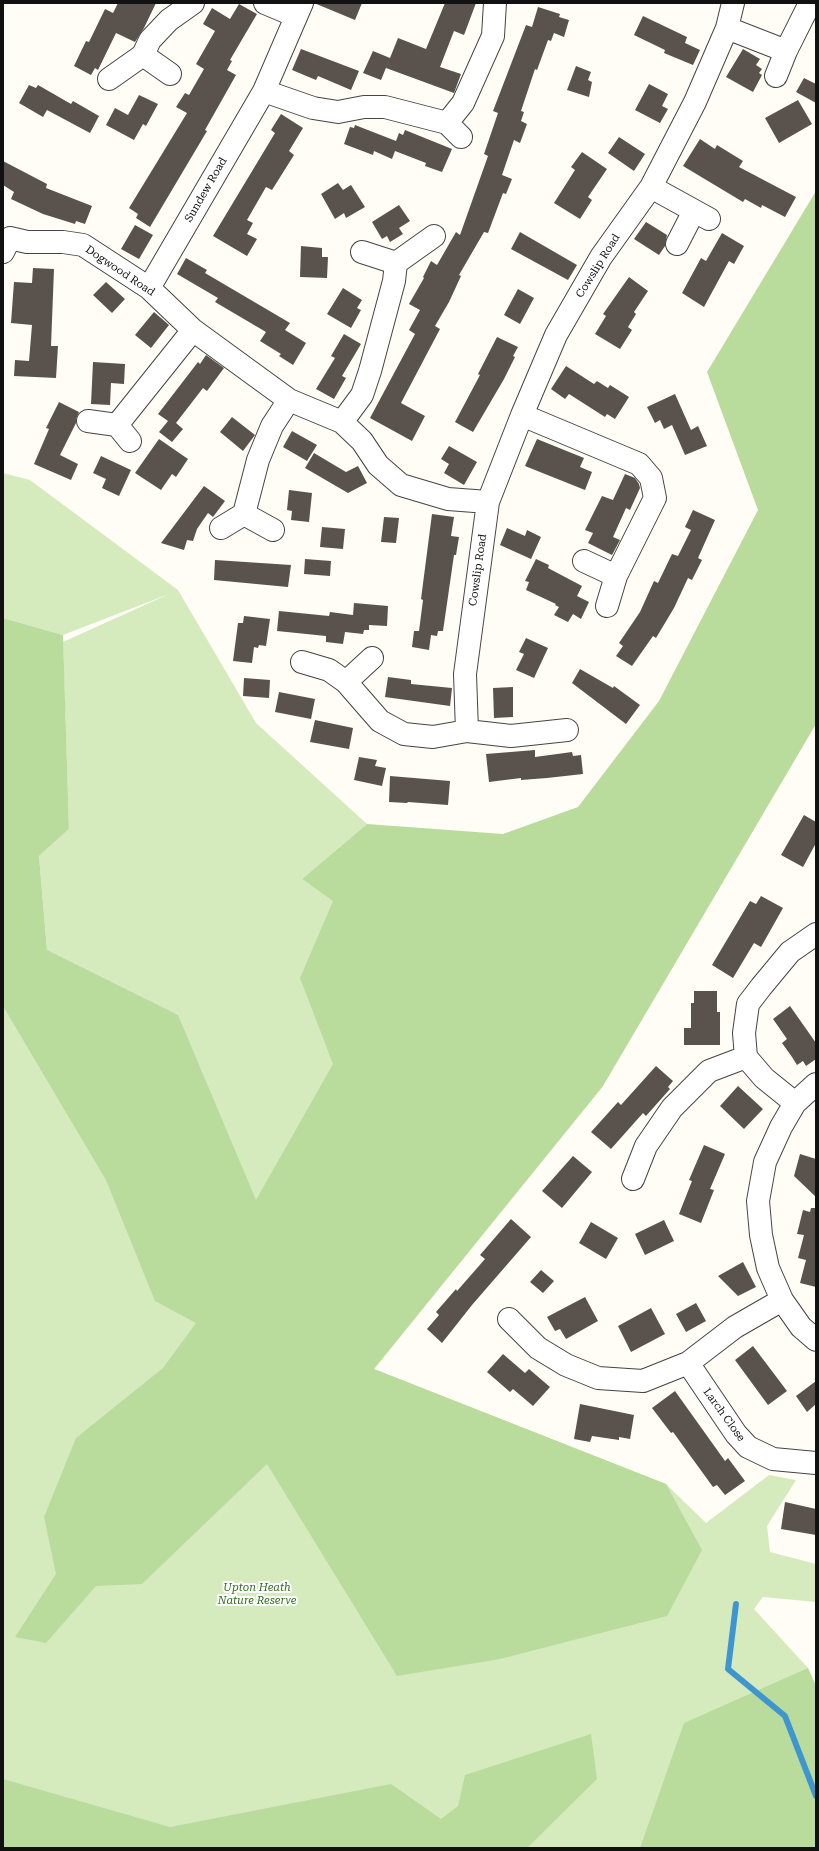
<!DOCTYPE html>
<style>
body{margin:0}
#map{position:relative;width:819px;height:1851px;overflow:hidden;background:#fffdf5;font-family:"Roboto Serif",serif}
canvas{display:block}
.frame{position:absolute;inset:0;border:4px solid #111;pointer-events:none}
</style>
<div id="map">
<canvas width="819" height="1851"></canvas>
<div class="frame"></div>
</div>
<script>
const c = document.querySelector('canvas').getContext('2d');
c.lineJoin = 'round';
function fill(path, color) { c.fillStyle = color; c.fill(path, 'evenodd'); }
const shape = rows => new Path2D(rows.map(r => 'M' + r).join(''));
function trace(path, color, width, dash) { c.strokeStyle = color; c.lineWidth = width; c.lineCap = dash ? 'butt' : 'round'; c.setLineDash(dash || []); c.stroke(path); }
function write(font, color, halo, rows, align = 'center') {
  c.font = font + ' "Roboto Serif",serif'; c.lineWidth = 4; c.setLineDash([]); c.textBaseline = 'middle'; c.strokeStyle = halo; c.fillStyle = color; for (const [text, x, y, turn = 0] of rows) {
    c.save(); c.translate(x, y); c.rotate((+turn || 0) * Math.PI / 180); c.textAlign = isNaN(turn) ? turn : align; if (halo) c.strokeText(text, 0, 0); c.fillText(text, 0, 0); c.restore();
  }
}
const green = shape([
 [3,473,30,480,178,590,256,723,367,824,302,879,603,1086,374,1369,666,1484,706,1523,769,1475,796,1480,767,1526,770,1552,816,1564,816,1602,763,1597,754,1609,808,1668,816,1686,816,1848,3,1848,3,962,47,949,39,856,69,829,63,642,169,594,63,635,3,618]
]);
const forest = shape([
 [816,191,816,724,603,1086,374,1369,666,1484,702,1550,667,1616,500,1659,397,1676,267,1464,142,1584,96,1586,46,1643,15,1637,56,1574,44,1517,76,1438,163,1368,196,1323,155,1301,106,1180,3,1006,3,618,63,635,69,829,39,856,47,950,178,1015,256,1200,333,1064,300,978,333,901,302,879,367,824,503,834,578,807,659,701,758,510,707,372],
 [808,1668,816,1686,816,1848,640,1848,684,1723],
 [591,1734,597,1779,527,1848,3,1848,3,1779,170,1827,391,1784,441,1819,458,1806,465,1775]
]);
const stream = shape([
 [736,1604,728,1669,785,1716,816,1796]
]);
const building = shape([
 [118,3,156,3,144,28,135,42,116,33,98,70,95,68,91,75,74,66,86,41,89,42,105,9,113,13],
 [314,3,362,3,355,20],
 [445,3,476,3,464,35,454,31,440,67,461,74,454,93,386,68,398,38,426,49],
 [239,4,257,14,230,60,232,61,227,70,236,75,205,130,207,131,150,227,136,218,138,214,129,208,187,113,176,107,185,93,189,95,204,69,196,64,215,31,203,24,212,8,230,19],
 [538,7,560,14,559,17,569,20,564,37,554,33,551,41,548,40,537,70,535,69,521,111,524,112,521,121,527,124,520,143,514,140,502,175,512,179,506,194,503,193,488,233,484,232,459,275,461,276,449,302,435,326,440,329,401,403,425,416,412,441,370,418,415,334,409,330,420,310,409,304,424,278,423,277,431,261,437,265,456,232,460,235,488,156,484,154,498,113,493,111,526,25,532,27],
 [643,16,687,37,685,43,700,50,693,65,664,53,665,50,634,35],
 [301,49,359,71,351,90,318,76,316,80,292,70],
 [743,49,760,59,756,65,762,69,759,73,762,75,753,92,726,77],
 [373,51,390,58,381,80,363,73],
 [576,66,591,72,588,80,592,82,589,97,567,90],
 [804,78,816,84,816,103,796,92],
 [649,84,668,94,662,106,668,109,660,123,635,110],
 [29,85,36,88,38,85,71,104,73,101,99,116,90,133,47,110,43,117,19,103],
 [139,95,158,104,146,126,143,124,134,140,106,125,115,108,128,115],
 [798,100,812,124,779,143,765,118],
 [281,114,303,128,289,151,294,155,272,190,266,187,247,220,253,223,247,234,257,239,247,256,213,236,275,133,271,130],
 [355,125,396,141,399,133,403,135,405,130,452,149,442,172,425,166,426,163,395,151,392,159,374,151,373,155,344,144,350,127,354,128],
 [619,137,645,154,634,171,608,153],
 [700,139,715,149,717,145,743,161,739,167,796,197,785,217,762,205,761,208,745,199,743,202,683,166],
 [582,152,607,169,588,197,592,200,580,219,554,203,575,170,571,167],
 [3,161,47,184,46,188,92,206,85,224,76,221,75,224,43,214,11,199,14,192,3,185],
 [338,183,343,190,351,185,365,207,346,218,344,213,335,219,321,194],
 [399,205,410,221,399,228,403,234,390,242,387,236,382,239,372,222],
 [646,222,667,235,665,246,659,255,634,239],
 [135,225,153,235,139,259,121,249],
 [520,232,577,265,568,280,511,249],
 [722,233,744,246,734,264,729,261,704,307,682,293,701,258,706,261],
 [301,246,322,248,322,257,328,257,327,278,300,277],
 [186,258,207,270,205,273,290,323,285,330,306,343,293,365,279,356,281,354,260,341,266,332,215,302,218,298,177,274],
 [33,268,54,269,51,346,58,346,56,378,14,376,15,360,29,361,32,325,11,323,14,282,32,283],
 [629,277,648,291,634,312,636,314,628,327,632,330,620,349,595,334,606,316,603,314],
 [106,282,125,299,112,313,93,295],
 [343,288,362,300,357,308,361,310,351,328,327,314],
 [518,289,534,298,520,324,504,315],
 [154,312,169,325,151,348,135,335],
 [344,334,361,344,342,376,346,378,334,399,316,389,335,358,331,356],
 [497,337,518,347,513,356,515,357,504,379,473,432,455,422,480,375,478,374],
 [206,355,224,368,207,391,203,388,176,423,183,429,172,442,159,432,168,421,158,414,198,362,200,364],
 [93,362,125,364,124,384,111,383,110,405,91,404],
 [566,366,594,384,597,381,608,388,610,385,629,397,615,419,607,414,605,417,569,394,565,399,551,389],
 [675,394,691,430,698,426,707,446,685,455,672,425,664,429,660,420,655,423,647,407],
 [59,402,79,412,76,419,76,423,60,455,78,464,71,480,34,464,49,429,46,428],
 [232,417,255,435,243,451,220,432],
 [292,431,317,445,307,461,283,447],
 [159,439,188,459,176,477,172,474,161,490,135,473],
 [537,439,584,458,580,467,592,472,585,490,525,466],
 [449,446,477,462,464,485,444,473,449,464,441,459],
 [314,453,346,472,358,466,367,483,348,493,305,468],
 [101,456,131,470,119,496,102,488,106,479,93,473],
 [625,474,635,478,639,484,640,488,630,510,626,508,613,537,620,540,612,555,588,543,593,533,585,530,602,496,613,500],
 [204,486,225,501,213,517,208,513,197,529,193,541,187,540,184,550,161,543],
 [289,490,312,493,309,522,291,520,292,511,287,510],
 [693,510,715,520,698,558,702,560,692,580,688,578,674,608,656,638,653,636,632,666,616,656,623,646,619,643,640,612,654,581,658,583,672,554,678,556,691,530,685,527],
 [432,514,454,517,451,536,459,537,456,555,454,555,443,631,438,631,437,636,431,635,429,650,412,647,414,631,419,631,423,600,421,599],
 [384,517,399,518,396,543,381,542],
 [322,527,345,529,343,549,320,547],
 [507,528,525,536,527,530,541,537,531,559,500,545],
 [305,559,331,561,330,576,304,574],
 [536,559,549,565,548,568,582,586,577,596,589,602,581,619,573,614,568,622,554,615,559,607,555,605,556,604,526,590,529,582,525,581],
 [215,560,291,565,288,587,214,580],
 [354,603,388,606,387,626,369,625,369,630,364,630,363,634,345,632,343,644,326,642,326,636,277,631,279,611,329,616,330,612,353,615],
 [244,616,270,619,266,646,259,645,258,648,254,647,252,663,233,661,238,623,243,623],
 [526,638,548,648,534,678,516,670,524,654,519,652],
 [580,669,613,688,614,686,640,705,626,724,572,683],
 [388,677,411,680,411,684,452,688,450,706,385,697],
 [244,678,270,680,269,698,243,696],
 [513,687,513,717,494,718,493,688],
 [279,692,315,699,311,719,275,712],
 [315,720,353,728,349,749,310,742],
 [535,750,535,757,572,752,573,756,581,755,583,774,547,778,521,780,521,778,489,782,486,754],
 [359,757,377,760,375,766,386,768,382,786,354,780],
 [390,776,450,781,448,805,408,802,407,803,389,802],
 [804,815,816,822,816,843,803,867,781,855],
 [761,896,783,908,761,947,754,943,733,978,712,965,750,901,756,904],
 [694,991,717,991,717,1012,720,1012,720,1045,684,1045,684,1028,691,1028,691,1003,694,1003],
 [790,1006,816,1043,816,1059,806,1066,803,1061,797,1065,792,1057,782,1043,787,1039,773,1019],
 [656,1066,673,1081,668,1087,670,1089,646,1116,643,1113,611,1149,591,1132,618,1102,621,1105],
 [738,1086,763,1109,744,1129,720,1106],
 [704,1145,725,1154,710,1189,714,1190,701,1223,679,1214,692,1181,689,1180],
 [800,1154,816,1159,816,1197,794,1176],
 [573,1156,592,1172,562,1208,542,1191],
 [811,1208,816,1208,816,1287,800,1283,806,1260,798,1258,804,1235,797,1234,803,1210,810,1212],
 [511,1219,531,1237,472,1305,442,1343,427,1329,439,1315,436,1312,456,1289,457,1291,485,1259,480,1255],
 [664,1220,674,1241,645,1255,635,1234],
 [591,1222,618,1238,606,1259,579,1243],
 [743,1262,756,1287,738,1296,718,1276],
 [541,1270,554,1281,543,1293,530,1282],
 [585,1297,598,1321,566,1339,560,1329,555,1331,547,1317],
 [696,1303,706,1321,686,1332,676,1314],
 [651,1308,665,1334,631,1352,618,1326],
 [753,1346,787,1391,768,1405,735,1360],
 [503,1354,525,1373,529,1369,550,1387,533,1406,513,1389,510,1392,487,1372],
 [816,1381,816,1404,807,1412,796,1396],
 [675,1391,725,1461,728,1458,745,1481,725,1495,717,1485,713,1487,673,1432,671,1433,652,1408],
 [580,1404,634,1415,630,1439,619,1437,619,1440,592,1436,590,1442,574,1439],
 [785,1502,816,1509,816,1535,781,1529]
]);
const minor = shape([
 [265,3,296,16],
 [727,28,786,51,810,3],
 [143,55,170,74],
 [776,76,786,51],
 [109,79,143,55,150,40,169,20,193,3],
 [264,91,313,108,338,112,364,107,385,107,447,123,463,103,493,36,495,3],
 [447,123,461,137],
 [651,187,709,219],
 [677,244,694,211],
 [3,252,10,238,27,242,63,242,83,245,149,288,193,330,289,400,342,422,362,441,378,465,401,485,448,499,488,502],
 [362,252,396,263,434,236],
 [149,288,264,91,302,3],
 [522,415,639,464,651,478,655,498,616,576,607,606],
 [88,421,117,425,130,441],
 [342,422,362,395,370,371,394,281,396,263],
 [117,425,193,330],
 [244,514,258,460,272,426,289,400],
 [221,528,244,514,273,530],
 [584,561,616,576],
 [302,662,329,670,346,682,372,658],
 [346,682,380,721,404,734,433,737,467,731,511,736,567,730],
 [467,731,465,674,488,502,522,415,556,335,601,257,651,187,695,102,727,28,733,3],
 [816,1084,795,1103,781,1127,765,1162,758,1201,761,1235,768,1268,782,1300,801,1327,816,1340],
 [795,1103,764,1078,746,1057,744,1033,748,1004,761,987,790,952,816,934],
 [633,1179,646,1146,672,1108,709,1071,746,1057],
 [509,1319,538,1348,566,1365,598,1378,643,1381,688,1363,735,1327,782,1300],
 [688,1363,736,1434,748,1447,773,1459,816,1463]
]);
const streetNames = [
 ["Sundew Road",206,190,-60],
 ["Cowslip Road",598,266,-58],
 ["Dogwood Road",120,271,34],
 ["Cowslip Road",478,570,-82],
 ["Larch Close",724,1415,54]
];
const parkNames = [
 ["Upton Heath",257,1588],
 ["Nature Reserve",257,1601]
];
fill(green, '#d5ebbd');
fill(forest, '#b9dc9c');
trace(stream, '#3f96cf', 6);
fill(building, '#5a524d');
trace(minor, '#444', 24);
trace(minor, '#fff', 22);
write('11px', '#111', '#fff', streetNames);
write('italic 11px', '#2f6b1f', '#fff', parkNames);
</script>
